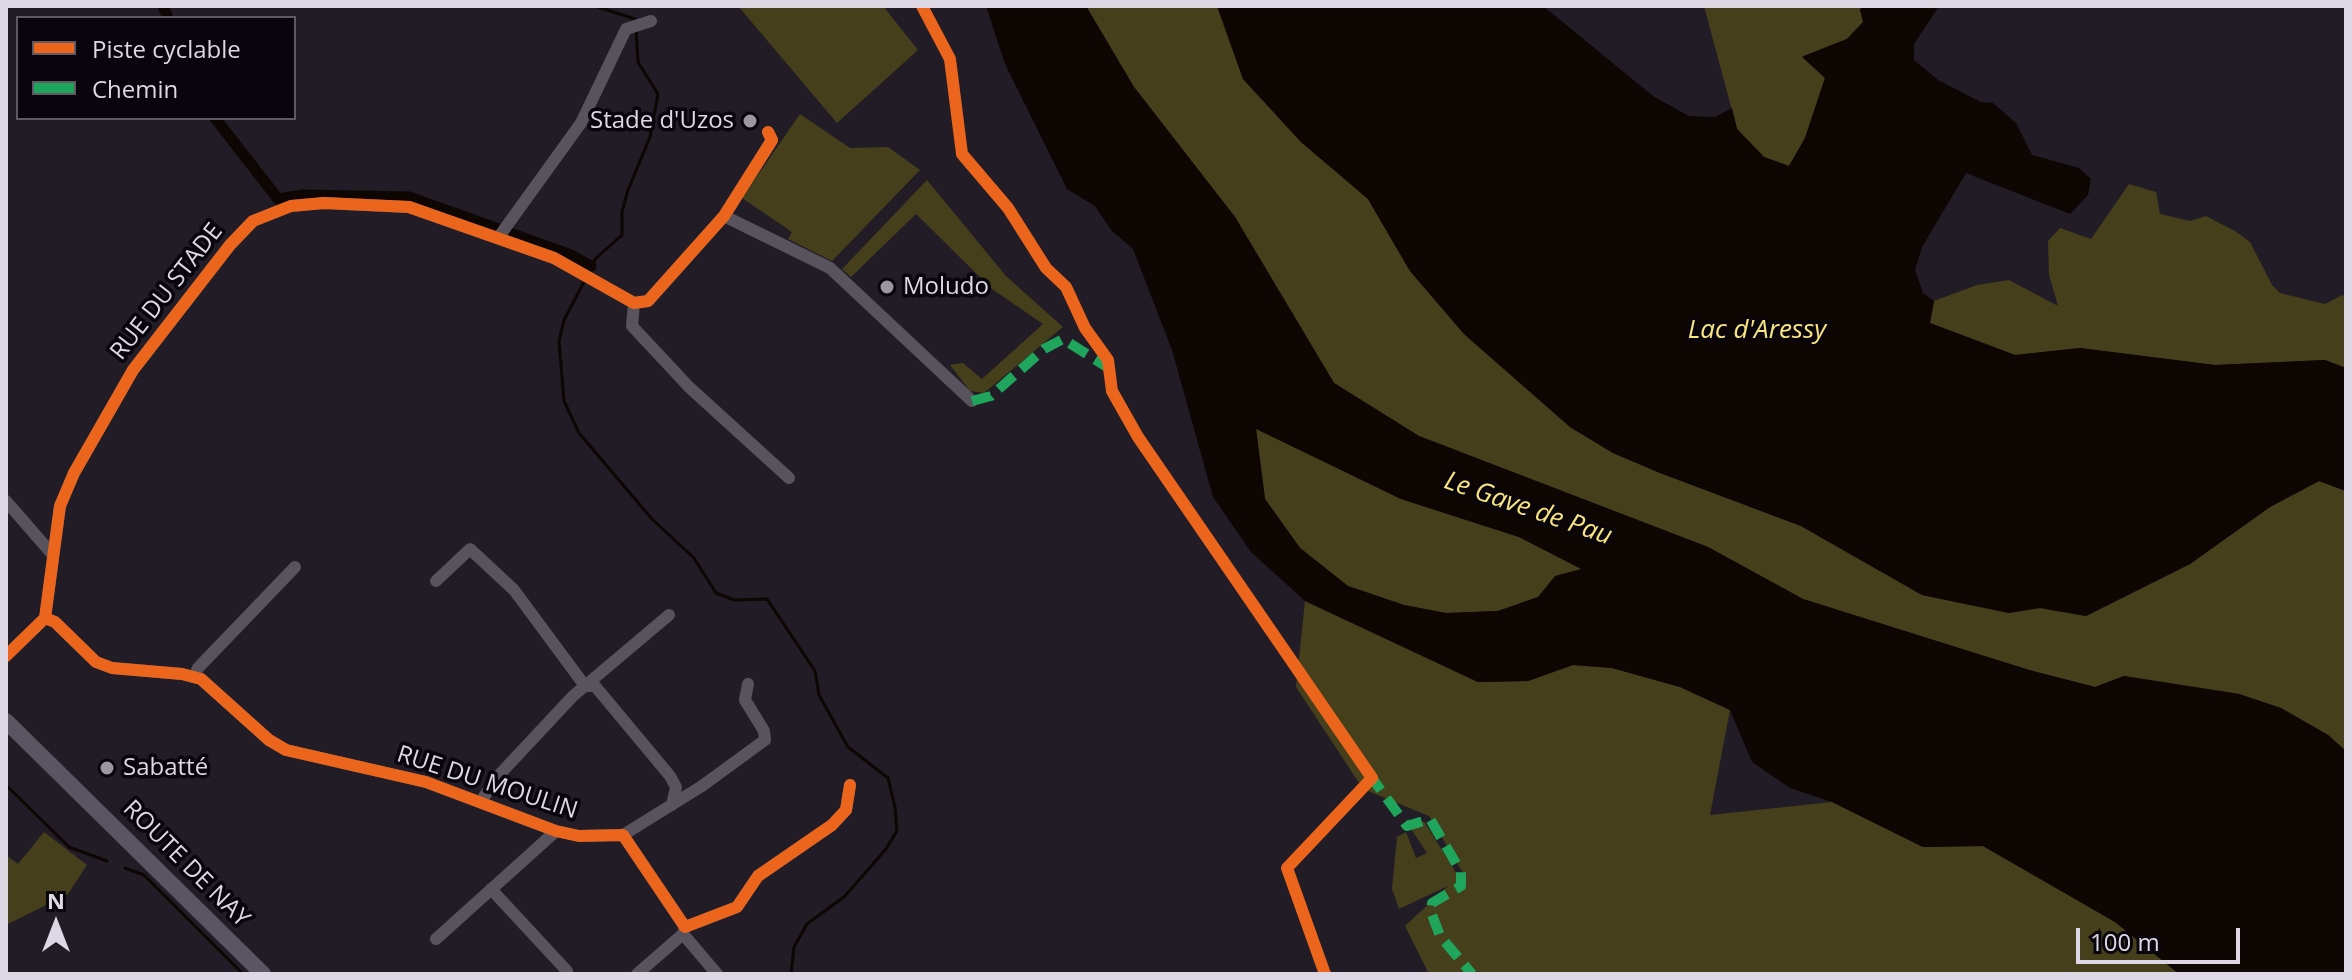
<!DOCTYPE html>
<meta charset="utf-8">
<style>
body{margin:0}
#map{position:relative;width:2352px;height:980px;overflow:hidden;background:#211c25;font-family:"Open Sans",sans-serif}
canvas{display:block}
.frame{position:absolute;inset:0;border:8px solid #ddd8e4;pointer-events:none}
.legend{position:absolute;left:16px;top:16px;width:280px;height:104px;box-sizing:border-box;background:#09050c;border:2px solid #5e5962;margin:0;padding:10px 14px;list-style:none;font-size:24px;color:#ddd8e4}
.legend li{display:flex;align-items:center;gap:16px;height:40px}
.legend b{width:40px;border:2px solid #5e5962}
.north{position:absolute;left:16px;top:884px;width:80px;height:80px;-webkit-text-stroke:6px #09050c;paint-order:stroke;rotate:0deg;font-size:22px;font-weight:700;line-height:32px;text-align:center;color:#ddd8e4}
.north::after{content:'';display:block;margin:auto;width:28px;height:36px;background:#ddd8e4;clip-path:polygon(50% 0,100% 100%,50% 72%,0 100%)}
.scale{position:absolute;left:2076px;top:928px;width:164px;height:36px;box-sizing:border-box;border:4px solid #ddd8e4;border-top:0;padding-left:10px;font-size:24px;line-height:28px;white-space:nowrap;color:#ddd8e4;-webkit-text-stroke:6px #09050c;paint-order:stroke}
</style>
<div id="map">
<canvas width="2352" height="980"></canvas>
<div class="frame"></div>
<ul class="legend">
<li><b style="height:10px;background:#eb651d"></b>Piste cyclable</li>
<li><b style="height:10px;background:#20a55d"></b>Chemin</li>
</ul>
<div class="north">N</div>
<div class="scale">100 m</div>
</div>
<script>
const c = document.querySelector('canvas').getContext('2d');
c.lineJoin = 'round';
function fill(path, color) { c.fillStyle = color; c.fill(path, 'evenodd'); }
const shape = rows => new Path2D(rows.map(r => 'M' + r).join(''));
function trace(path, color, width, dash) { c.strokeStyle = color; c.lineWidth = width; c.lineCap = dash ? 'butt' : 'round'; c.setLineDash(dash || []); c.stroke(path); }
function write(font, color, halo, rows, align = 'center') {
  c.font = font + ' "Open Sans",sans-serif'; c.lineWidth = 7; c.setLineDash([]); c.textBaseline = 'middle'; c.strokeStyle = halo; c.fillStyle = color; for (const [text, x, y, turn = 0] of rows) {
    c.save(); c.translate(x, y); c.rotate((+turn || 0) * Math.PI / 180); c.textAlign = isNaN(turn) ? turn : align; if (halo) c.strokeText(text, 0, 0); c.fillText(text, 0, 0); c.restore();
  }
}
const green = shape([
 [738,6,883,6,918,50,837,123],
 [1086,6,1217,6,1243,79,1301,142,1368,199,1410,271,1464,334,1570,427,1613,453,1660,473,1801,526,1922,595,2009,613,2040,608,2086,616,2190,564,2270,507,2319,481,2346,491,2346,751,2328,735,2281,708,2239,694,2124,676,2095,687,2029,670,1803,599,1708,547,1419,436,1334,383,1235,217,1134,87],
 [1704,6,1867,6,1860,9,1863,22,1847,39,1803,56,1825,78,1805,138,1789,166,1764,157,1737,129],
 [800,114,850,148,888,147,920,170,832,261,788,239,792,232,742,198],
 [927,180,1006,276,1063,327,984,393,970,391,950,365,963,363,982,379,1043,324,992,289,916,214,851,277,842,269],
 [2129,184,2156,192,2160,214,2190,221,2206,216,2235,231,2250,242,2272,285,2280,293,2325,304,2342,295,2346,297,2346,368,2325,360,2215,365,2080,348,2015,355,1930,323,1934,301,1977,285,2009,280,2058,306,2049,275,2048,241,2060,228,2091,239],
 [1256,428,1401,499,1519,537,1583,569,1555,577,1538,597,1498,611,1446,613,1404,605,1348,586,1300,548,1265,499],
 [1305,601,1478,682,1528,681,1573,665,1612,668,1680,687,1730,710,1710,815,1832,802,1923,847,1983,846,2115,922,2179,974,1429,974,1405,926,1448,886,1399,909,1392,889,1397,837,1406,832,1416,858,1427,853,1411,829,1424,821,1458,876,1463,873,1429,816,1363,789,1296,687],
 [44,832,87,865,68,894,6,925,6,855,18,864]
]);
const water = shape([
 [986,6,1086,6,1134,87,1235,217,1334,383,1419,436,1708,547,1803,599,2029,670,2095,687,2124,676,2239,694,2281,708,2328,735,2346,751,2346,974,2179,974,2115,922,1983,846,1923,847,1832,802,1790,788,1752,762,1730,710,1680,687,1612,668,1573,665,1528,681,1478,682,1305,601,1251,552,1213,497,1172,350,1133,249,1111,230,1095,206,1067,189,1005,64],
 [1256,429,1401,499,1519,537,1581,569,1555,576,1538,597,1498,611,1446,613,1404,605,1348,586,1300,548,1265,499],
 [1217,6,1543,6,1653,96,1689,116,1715,117,1732,108,1737,129,1764,157,1789,166,1805,138,1825,78,1802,57,1847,39,1863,22,1860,9,1867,6,1939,6,1914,44,1914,60,1938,80,1981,102,1993,103,2016,123,2032,155,2079,168,2091,179,2088,195,2070,214,1966,173,1922,247,1915,270,1923,293,1934,301,1930,323,2015,355,2080,348,2215,365,2325,360,2346,368,2346,491,2319,481,2270,507,2190,564,2086,616,2040,608,2009,613,1922,595,1801,526,1660,473,1613,453,1570,427,1464,334,1410,271,1368,199,1301,142,1243,79]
]);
const stream = shape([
 [595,6,635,19,635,23],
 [588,273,595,259,622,235,622,212,628,190,650,137,658,94,638,62,636,30],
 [585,280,564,320,559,341,564,401,579,433,652,519,694,558,716,593,734,600,767,599,815,671,819,695,848,747,888,778,895,807,897,831,886,849,845,896,807,924,794,947,791,974],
 [6,785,69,847,107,861],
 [125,868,144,875,243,974]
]);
const canal = shape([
 [163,6,168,18],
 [215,118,278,199,303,195,409,197,571,255,591,266]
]);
const minor = shape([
 [724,216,830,268,972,401],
 [498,238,581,123,626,29,651,21],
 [634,303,632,326,689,387,789,478],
 [6,501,53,555],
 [436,581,470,549,514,590,585,686,595,686,670,776,676,787,672,805],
 [45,618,55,622,96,662,112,668,182,674,201,679,269,740,286,750,426,782,556,831,579,836,623,835,685,927,737,907,758,876,832,825,846,810,850,785],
 [6,656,45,618,60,506,74,473,133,370,230,245,253,221,291,206,324,203,409,207,554,258,634,303,648,301,724,216,772,140,768,132],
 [194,677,198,668,295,567],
 [481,801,500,774,573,696,669,615],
 [623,835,702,786,765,740,764,731,745,700,748,684],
 [491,889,567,971],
 [683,934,717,974],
 [436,939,556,831],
 [637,974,683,934,685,927]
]);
const major = shape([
 [6,721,263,974]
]);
const quiet = shape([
 [972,401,991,396,1044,349,1063,339,1107,367],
 [1369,774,1407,826,1430,819,1461,872,1461,886,1432,903,1431,912,1440,936,1472,974]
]);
const cycleway = shape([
 [922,6,950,59,962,154,1008,208,1046,268,1066,287,1085,328,1108,360,1112,391,1138,437,1372,778,1287,868,1325,974],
 [45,618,55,622,96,662,112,668,182,674,201,679,269,740,286,750,426,782,556,831,579,836,623,835,685,927,737,907,758,876,832,825,846,810,850,785],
 [6,656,45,618,60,506,74,473,133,370,230,245,253,221,291,206,324,203,409,207,554,258,634,303,648,301,724,216,772,140,768,132]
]);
const markers = [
 [750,121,8,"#9b96a1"],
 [887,287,8,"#9b96a1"],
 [107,768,8,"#9b96a1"]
];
const poiNames = [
 ["Stade d'Uzos",734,121,"right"],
 ["Moludo",903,287],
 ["Sabatté",123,768]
];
const streetNames = [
 ["RUE DU STADE",167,292,-52],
 ["RUE DU MOULIN",487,783,18],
 ["ROUTE DE NAY",186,864,45]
];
const waterNames = [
 ["Lac d'Aressy",1757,331],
 ["Le Gave de Pau",1528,509,19]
];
fill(green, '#463f1b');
fill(water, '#0d0603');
trace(stream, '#0d0603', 3);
trace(canal, '#0d0603', 11);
trace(minor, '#58535d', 12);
trace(major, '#5a5560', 16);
trace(quiet, '#20a55d', 10, [20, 10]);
trace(cycleway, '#eb651d', 12);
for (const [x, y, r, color] of markers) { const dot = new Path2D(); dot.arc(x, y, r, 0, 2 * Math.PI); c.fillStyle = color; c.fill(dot); trace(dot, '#09050c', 3); }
write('24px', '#ddd8e4', '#09050c', poiNames, 'left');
write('24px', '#ddd8e4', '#09050c', streetNames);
write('italic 26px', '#f9e580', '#09050c', waterNames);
</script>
